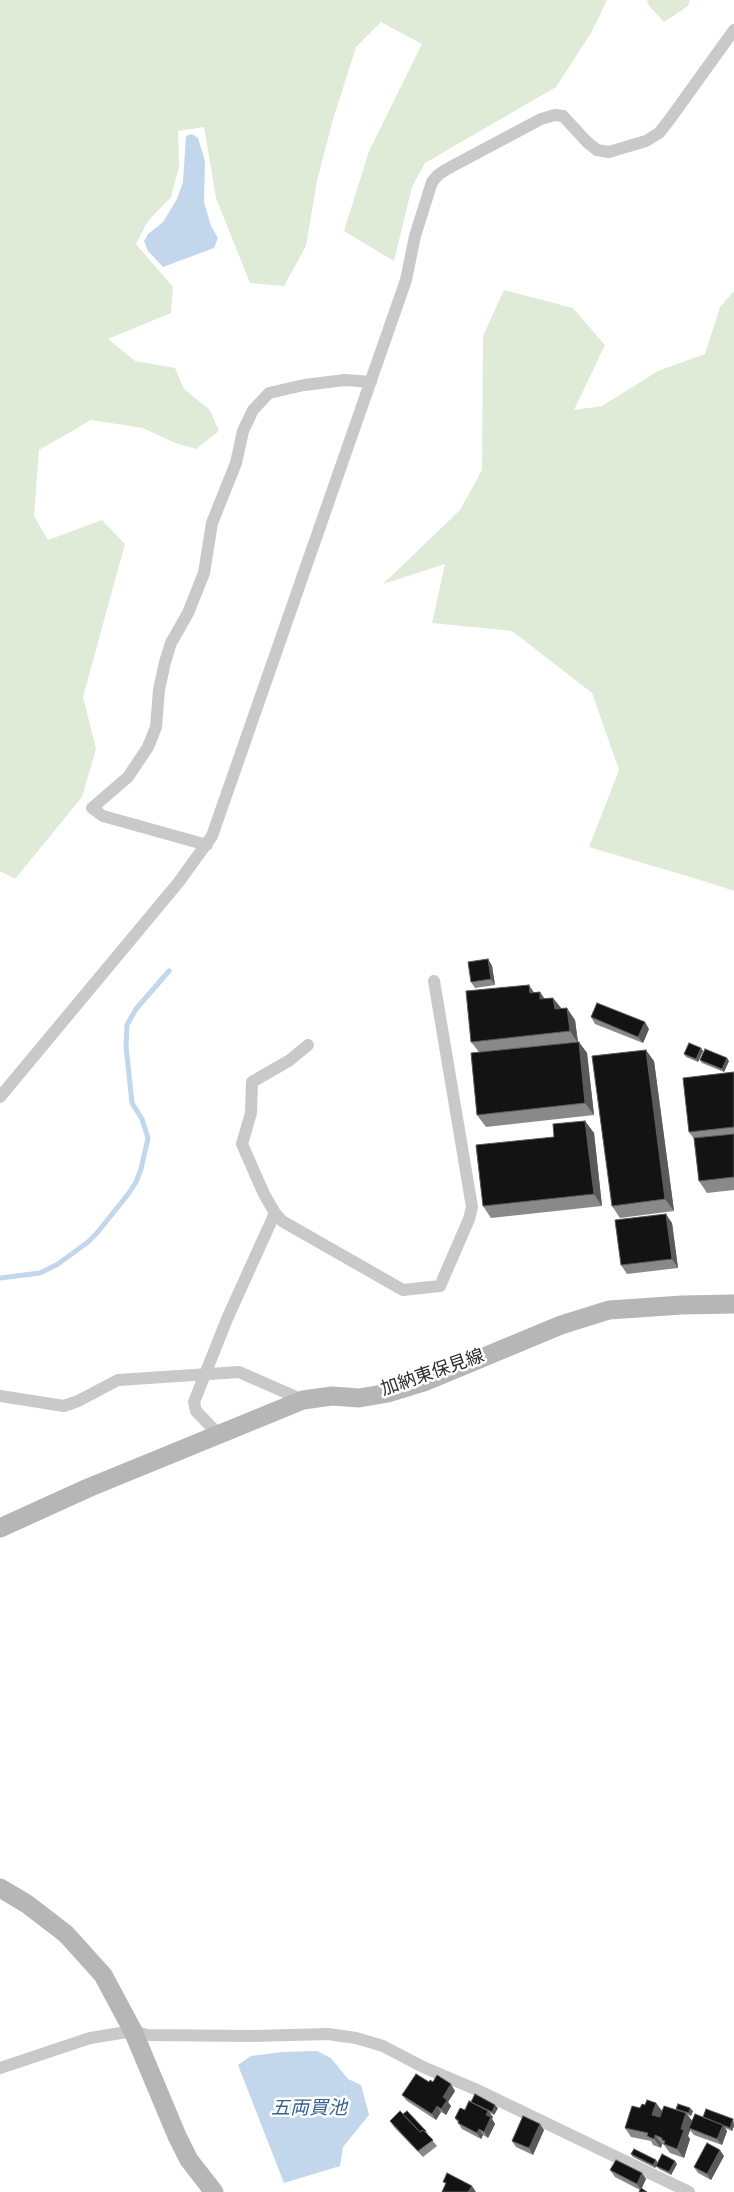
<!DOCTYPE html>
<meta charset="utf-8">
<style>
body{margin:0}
canvas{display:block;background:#fff}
</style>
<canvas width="734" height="2192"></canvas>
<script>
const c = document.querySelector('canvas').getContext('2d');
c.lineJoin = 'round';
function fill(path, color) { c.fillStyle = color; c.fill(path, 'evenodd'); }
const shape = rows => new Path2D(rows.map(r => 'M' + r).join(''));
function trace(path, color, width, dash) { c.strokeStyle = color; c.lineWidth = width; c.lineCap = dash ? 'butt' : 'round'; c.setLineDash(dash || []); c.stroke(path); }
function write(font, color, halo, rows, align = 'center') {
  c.font = font + ' "Source Sans 3","Noto Sans JP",sans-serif'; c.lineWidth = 5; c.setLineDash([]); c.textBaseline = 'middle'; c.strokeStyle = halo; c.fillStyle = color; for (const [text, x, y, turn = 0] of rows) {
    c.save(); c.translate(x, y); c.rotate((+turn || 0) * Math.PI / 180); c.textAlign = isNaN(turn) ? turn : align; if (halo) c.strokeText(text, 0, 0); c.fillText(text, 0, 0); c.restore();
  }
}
const green = shape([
 [0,0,607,0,591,33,556,87,425,163,412,187,394,261,344,231,369,151,422,44,381,22,356,47,332,123,317,181,306,246,284,286,250,283,216,198,204,127,178,131,179,167,171,197,148,221,136,244,173,287,171,313,108,339,135,361,175,368,184,389,210,410,219,431,196,449,175,443,143,428,91,420,39,450,34,516,48,540,102,520,125,544,83,697,96,749,82,797,15,879,0,871],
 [647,0,690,0,688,6,664,22,649,6],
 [504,290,573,308,605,345,574,410,602,406,658,371,705,354,720,307,734,291,734,891,707,882,589,847,619,770,592,693,512,631,432,623,445,564,383,584,460,510,482,470,483,336]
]);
const water = shape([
 [192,134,198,138,205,161,204,202,211,226,218,238,214,248,163,267,148,251,144,241,148,234,163,222,177,199,183,182,186,136],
 [317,2051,331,2058,348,2079,361,2085,369,2115,343,2147,340,2166,284,2183,238,2065,251,2056,282,2052]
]);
const stream = shape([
 [0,1278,40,1273,58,1264,88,1242,97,1233,129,1193,136,1182,141,1169,148,1138,142,1119,132,1103,126,1046,127,1025,136,1009,169,971]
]);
const street = shape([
 [207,845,103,816,92,808,128,777,148,747,156,727,159,690,165,662,171,643,188,613,204,573,212,523,236,463,243,431,253,410,269,393,304,385,345,380,371,382],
 [308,1045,290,1060,252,1082,251,1113,242,1144,264,1194,275,1213,282,1221,403,1290,440,1286,469,1219,472,1207,434,981],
 [0,1097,178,883,212,836,406,280,415,236,432,182,438,175,447,169,541,119,555,115,563,116,587,142,597,150,609,152,646,141,659,133,670,119,734,30],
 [0,1396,64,1406,78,1401,118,1380,239,1372,303,1400],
 [218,1434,196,1411,194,1402,227,1319,275,1213],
 [0,2068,90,2038,133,2031,147,2035,253,2036,328,2034,356,2038,383,2046,423,2067,475,2089,689,2192]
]);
const secondary = shape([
 [0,1528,88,1488,303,1400,332,1396,359,1398,388,1393,424,1382,561,1325,609,1310,682,1305,734,1304],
 [0,1888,27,1904,66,1934,103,1975,133,2031,177,2136,189,2160,214,2192]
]);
const wall = shape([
 [488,959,492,966,495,985,475,988,471,982],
 [534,992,540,992,544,998,561,1008,575,1020,578,1042,587,1053,594,1115,486,1127,477,1115,479,1052,471,1042],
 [591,1017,649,1029,643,1043,595,1024],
 [703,1051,698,1062,686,1057,684,1054],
 [700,1060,729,1061,724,1072,702,1063],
 [654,1061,674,1211,620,1218,612,1206],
 [734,1072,734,1190,707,1193,699,1181,694,1139,689,1132],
 [585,1121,594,1133,602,1206,491,1218,483,1206,554,1137],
 [672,1223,678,1268,627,1274,621,1265],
 [429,2082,433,2082,455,2091,448,2102,451,2106,446,2115,441,2112,436,2120,407,2101,402,2095],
 [498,2108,494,2115,490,2113,493,2117,492,2119,495,2124,488,2138,483,2135,481,2139,462,2129,455,2118,465,2110],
 [676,2109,693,2111,691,2116,688,2115,692,2121,703,2117,733,2119,734,2126,732,2131,725,2128,727,2131,722,2145,694,2135,690,2130,688,2136,690,2139,684,2158,670,2153,664,2145,662,2144,661,2148,653,2145,651,2141,631,2137,625,2128,662,2111,677,2110],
 [405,2116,426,2131,428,2134,428,2135,437,2146,423,2157,394,2127,390,2121],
 [544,2130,533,2155,516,2147,512,2141],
 [631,2154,658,2163,677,2164,671,2175,659,2169,656,2166,655,2168,633,2157],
 [724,2156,711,2180,698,2173,694,2167],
 [610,2170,646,2179,640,2190,615,2177]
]);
const shadedWall = shape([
 [488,959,492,966,495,985,491,979],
 [529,985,537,997,530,993],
 [540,992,548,1004,540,999],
 [553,998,562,1009,555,1009],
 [567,1008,575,1020,578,1043,570,1031],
 [645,1022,649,1029,643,1043,638,1037],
 [579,1042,587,1053,594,1115,585,1103],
 [701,1048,703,1051,698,1062,696,1059],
 [646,1050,654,1061,674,1211,665,1199],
 [727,1058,729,1061,724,1072,722,1069],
 [585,1121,594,1133,602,1206,594,1194],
 [666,1214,672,1223,678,1268,672,1259],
 [451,2084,455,2091,448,2102,451,2106,446,2115,441,2109,443,2097],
 [656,2103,663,2112,659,2124,652,2115],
 [495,2105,498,2108,494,2115,492,2112],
 [437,2106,441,2112,436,2120,432,2114],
 [690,2108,693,2111,691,2116,689,2113],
 [488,2111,493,2117,492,2119,495,2124,488,2138,484,2132,486,2115],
 [686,2113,693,2122,688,2136,690,2139,684,2158,677,2149,681,2129],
 [733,2119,734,2126,732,2131,730,2128],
 [540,2124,544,2130,533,2155,529,2148],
 [723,2125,727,2131,722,2145,717,2139],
 [479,2129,483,2135,481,2139,477,2133],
 [655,2135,662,2144,661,2148,654,2139],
 [720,2150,724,2156,711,2180,707,2174],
 [656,2160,658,2163,655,2168,653,2165],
 [675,2161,677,2164,671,2175,669,2172],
 [642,2173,646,2179,641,2190,637,2184],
 [472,2186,476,2192,468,2192]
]);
const building = shape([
 [488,959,491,979,471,982,468,962,488,959],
 [529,985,530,993,540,992,540,999,553,998,555,1009,567,1008,570,1031,471,1042,466,991,529,985],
 [597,1003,645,1022,638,1037,591,1017,597,1003],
 [579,1042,585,1103,477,1115,471,1053,579,1042],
 [689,1043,701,1048,696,1059,684,1054,689,1043],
 [705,1049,727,1058,722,1069,700,1060,705,1049],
 [646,1050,665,1199,612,1206,592,1056,646,1050],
 [734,1072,734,1127,689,1132,683,1078,734,1072],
 [585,1121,594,1194,483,1206,476,1145,554,1137,553,1124,585,1121],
 [734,1134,734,1177,699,1181,694,1138,734,1134],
 [666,1214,672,1259,621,1265,615,1220,666,1214],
 [416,2074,429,2082,430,2080,433,2082,437,2075,451,2084,443,2097,447,2100,441,2109,437,2106,432,2114,402,2095,416,2074],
 [475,2094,495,2105,492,2112,471,2102,475,2094],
 [647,2100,656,2103,652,2115,660,2117,664,2106,686,2113,681,2129,684,2130,677,2149,664,2144,665,2141,662,2140,662,2138,655,2135,654,2139,647,2136,648,2133,625,2128,632,2106,640,2108,642,2104,645,2105,647,2100],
 [469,2101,488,2111,486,2115,491,2117,484,2132,479,2129,477,2133,458,2123,459,2121,455,2118,460,2108,465,2110,469,2101],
 [678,2104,690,2108,689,2113,676,2109,678,2104],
 [706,2109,733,2119,730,2128,703,2117,706,2109],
 [400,2111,420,2132,423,2130,433,2140,418,2151,390,2121,400,2111],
 [407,2111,426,2131,425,2132,423,2130,420,2132,403,2114,407,2111],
 [695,2114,723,2125,717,2139,689,2128,695,2114],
 [523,2116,540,2124,529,2148,512,2141,523,2116],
 [707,2143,720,2150,707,2174,694,2167,707,2143],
 [634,2149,656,2160,653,2165,631,2154,634,2149],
 [662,2154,675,2161,669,2172,656,2166,662,2154],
 [616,2160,642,2173,637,2184,610,2170,616,2160],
 [447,2173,472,2186,468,2192,442,2192,446,2183,443,2182,447,2173],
 [641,2188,647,2192,639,2192,641,2188]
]);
const streetNames = [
 ["加納東保見線",433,1374,-19]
];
const waterNames = [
 ["五両買池",309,2110]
];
fill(green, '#dfebd7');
fill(water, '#c2d6ec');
trace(stream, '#c2d6ec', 5);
trace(street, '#c9c9c9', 12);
trace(secondary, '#b6b6b6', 19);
fill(wall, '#898989');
fill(shadedWall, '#5a5a5a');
fill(building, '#131313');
trace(building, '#5a5a5a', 1);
write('18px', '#2c2c2c', '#fff', streetNames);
write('italic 19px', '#366292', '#fff', waterNames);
</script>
